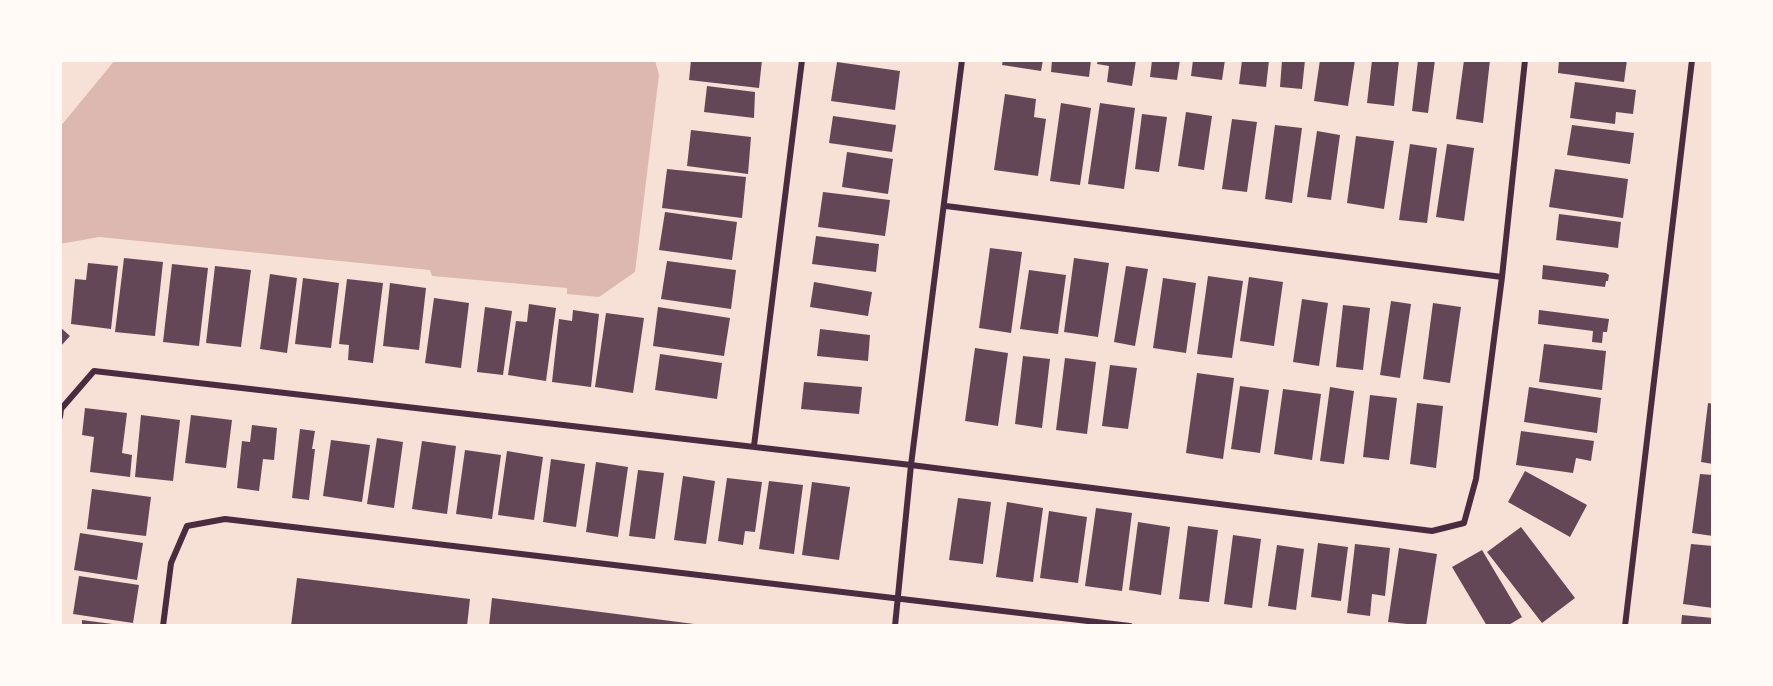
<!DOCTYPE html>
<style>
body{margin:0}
#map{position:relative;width:1773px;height:686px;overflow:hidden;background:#f7e1d7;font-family:"Roboto Condensed",sans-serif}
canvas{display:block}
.frame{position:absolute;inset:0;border:62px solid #fffaf5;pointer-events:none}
</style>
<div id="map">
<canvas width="1773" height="686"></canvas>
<div class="frame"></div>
</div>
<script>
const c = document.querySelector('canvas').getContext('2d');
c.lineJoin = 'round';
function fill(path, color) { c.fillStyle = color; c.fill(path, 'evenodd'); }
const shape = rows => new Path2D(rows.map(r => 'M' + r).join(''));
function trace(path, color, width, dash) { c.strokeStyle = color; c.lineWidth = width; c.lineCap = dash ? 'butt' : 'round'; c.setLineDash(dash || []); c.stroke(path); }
const water = shape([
 [115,60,655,60,659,75,635,272,599,297,567,294,567,288,432,276,430,270,99,237,60,244,60,127]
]);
const building = shape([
 [691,60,762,60,759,88,689,80],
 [1003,60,1043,60,1041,71,1002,65],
 [1052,60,1091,60,1089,77,1051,72],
 [1098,60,1136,60,1132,86,1107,82,1109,66,1097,64],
 [1152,60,1180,60,1177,80,1150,77],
 [1193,60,1225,60,1222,80,1191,76],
 [1242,60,1269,60,1266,87,1239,84],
 [1282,60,1305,60,1302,89,1280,87],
 [1320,60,1355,60,1348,106,1314,101],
 [1372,60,1399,60,1394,106,1367,103],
 [1418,60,1435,60,1428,113,1412,111],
 [1464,60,1490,60,1483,123,1456,119],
 [1559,60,1627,60,1624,82,1558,73],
 [837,62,900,71,895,110,831,101],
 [1575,82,1636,90,1633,114,1616,112,1615,124,1570,118],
 [707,86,755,92,754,118,704,112],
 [1005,94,1036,99,1034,117,1046,119,1038,176,994,170],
 [1061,103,1091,108,1080,185,1050,181],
 [1100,103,1135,108,1124,189,1088,184],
 [1186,112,1212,116,1204,170,1178,166],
 [1142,114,1167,117,1159,172,1135,169],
 [833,116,896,125,892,152,829,143],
 [1232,119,1257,122,1247,192,1222,189],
 [1275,125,1302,128,1292,203,1265,199],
 [1572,125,1634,133,1630,164,1567,155],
 [691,130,751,137,748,174,687,166],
 [1317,131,1340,135,1331,200,1307,197],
 [1356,136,1394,141,1384,209,1347,203],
 [1410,144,1437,148,1427,223,1399,220],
 [1447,144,1474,148,1464,221,1436,217],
 [847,152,893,159,888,194,842,187],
 [667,169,746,177,742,218,662,208],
 [1555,169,1628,179,1623,218,1549,207],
 [823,192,890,200,885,236,818,227],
 [665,212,737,222,732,260,659,250],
 [1559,214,1621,222,1618,248,1556,240],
 [816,236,879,244,876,272,812,264],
 [990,248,1022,252,1011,333,979,328],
 [124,258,163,262,155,336,115,332],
 [1074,258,1109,263,1098,337,1064,332],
 [667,261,736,270,731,309,661,299],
 [88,263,118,266,111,329,71,324,75,279,86,280],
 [172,264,208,268,199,346,163,342],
 [1543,265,1606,273,1609,275,1608,281,1606,281,1605,287,1542,279],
 [215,266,251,270,241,347,206,343],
 [1126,266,1148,269,1135,346,1114,342],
 [1029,270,1066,275,1058,334,1020,329],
 [270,274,297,278,287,353,260,349],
 [1208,276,1243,281,1232,358,1197,354],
 [1249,277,1283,282,1274,346,1240,341],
 [303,278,339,283,331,348,295,344],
 [1163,278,1196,283,1186,353,1153,348],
 [347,279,383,283,373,363,348,360,349,345,339,344],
 [814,282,872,292,868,316,810,307],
 [390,283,426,288,419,350,383,346],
 [434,298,469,303,461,368,425,363],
 [1302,299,1328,303,1319,366,1293,362],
 [1391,301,1411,304,1400,378,1380,375],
 [1433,303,1461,307,1450,383,1423,379],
 [529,304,556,308,546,381,508,375,516,321,527,322],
 [1343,305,1370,308,1363,370,1336,367],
 [485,307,512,311,503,375,477,372],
 [658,307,730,318,724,356,653,346],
 [573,310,599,314,591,387,552,382,559,319,572,321],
 [1539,310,1609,319,1607,332,1603,332,1602,343,1592,342,1593,331,1538,324],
 [606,313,644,318,633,393,595,387],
 [60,327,70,336,60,347],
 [820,329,870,335,868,361,817,356],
 [1544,344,1606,351,1602,390,1539,382],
 [975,348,1008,353,998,426,965,421],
 [660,354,722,363,717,399,655,390],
 [1023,356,1050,359,1042,428,1015,424],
 [1065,358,1096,362,1087,434,1056,430],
 [1110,365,1137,368,1128,429,1102,426],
 [1197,373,1234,378,1223,459,1186,453],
 [804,382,862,387,859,414,801,409],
 [1240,386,1269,390,1260,453,1231,449],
 [1330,387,1354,391,1344,464,1320,461],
 [1529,387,1601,398,1597,433,1524,422],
 [1283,389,1321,394,1312,460,1274,454],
 [1370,395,1397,398,1389,460,1363,457],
 [1417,403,1443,406,1436,468,1410,464],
 [1708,403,1713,404,1713,464,1701,462],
 [85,408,127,413,122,453,132,455,130,477,90,472,94,437,82,435],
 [141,415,180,420,173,481,135,477],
 [191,415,232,420,226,468,185,463],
 [252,425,277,428,274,460,263,459,259,491,237,488,242,441,250,442],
 [300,429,315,431,312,449,315,449,309,500,292,498],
 [1521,431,1594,441,1591,461,1576,458,1573,473,1516,465],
 [377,438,403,442,394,508,367,504],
 [331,440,370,445,362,502,323,496],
 [422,441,456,446,447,514,412,509],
 [465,450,501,455,492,519,456,514],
 [507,451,543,457,534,520,498,515],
 [551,459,585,464,576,527,543,522],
 [596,462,628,467,618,537,586,532],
 [638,470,664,473,655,539,629,536],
 [1525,471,1587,505,1570,537,1508,502],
 [1700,474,1713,475,1713,536,1692,533],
 [683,476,715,481,706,544,674,540],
 [727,478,762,482,755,532,745,531,743,545,718,541],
 [769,481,803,485,794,554,759,549],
 [812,482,850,487,839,560,802,555],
 [92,489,151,497,146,536,87,529],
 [958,498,991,502,983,564,949,560],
 [1007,502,1043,508,1033,582,996,577],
 [1096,508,1132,513,1122,591,1085,586],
 [1049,511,1087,517,1078,583,1040,578],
 [1138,522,1170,527,1161,595,1129,590],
 [1188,526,1218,530,1209,602,1179,599],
 [1521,527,1575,598,1542,623,1487,552],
 [80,533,143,543,137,580,74,570],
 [1233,535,1261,539,1252,608,1224,604],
 [1318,543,1348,547,1341,601,1311,597],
 [1355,544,1390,548,1385,596,1372,594,1370,616,1347,613],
 [1691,544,1713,546,1713,608,1683,604],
 [1277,545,1304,549,1296,610,1268,606],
 [1399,548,1437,554,1426,626,1388,622],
 [1482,550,1522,617,1507,626,1487,626,1452,567],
 [79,576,139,585,133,623,73,614],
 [297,578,470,599,467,626,291,626],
 [492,598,702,625,702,626,489,626],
 [1682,615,1713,618,1713,626,1681,626],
 [82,620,120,625,120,626,82,626]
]);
const minor = shape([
 [946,206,1502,277],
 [60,417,61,409,94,371,911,465,1432,531,1464,523,1476,479,1502,277,1525,60],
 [754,446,802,60],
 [163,626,171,563,187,526,225,519,1130,626],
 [895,626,911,465,962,60],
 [1625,626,1692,60]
]);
fill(water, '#dcb8b0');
fill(building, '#644757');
trace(minor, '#4a2c40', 6);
</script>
